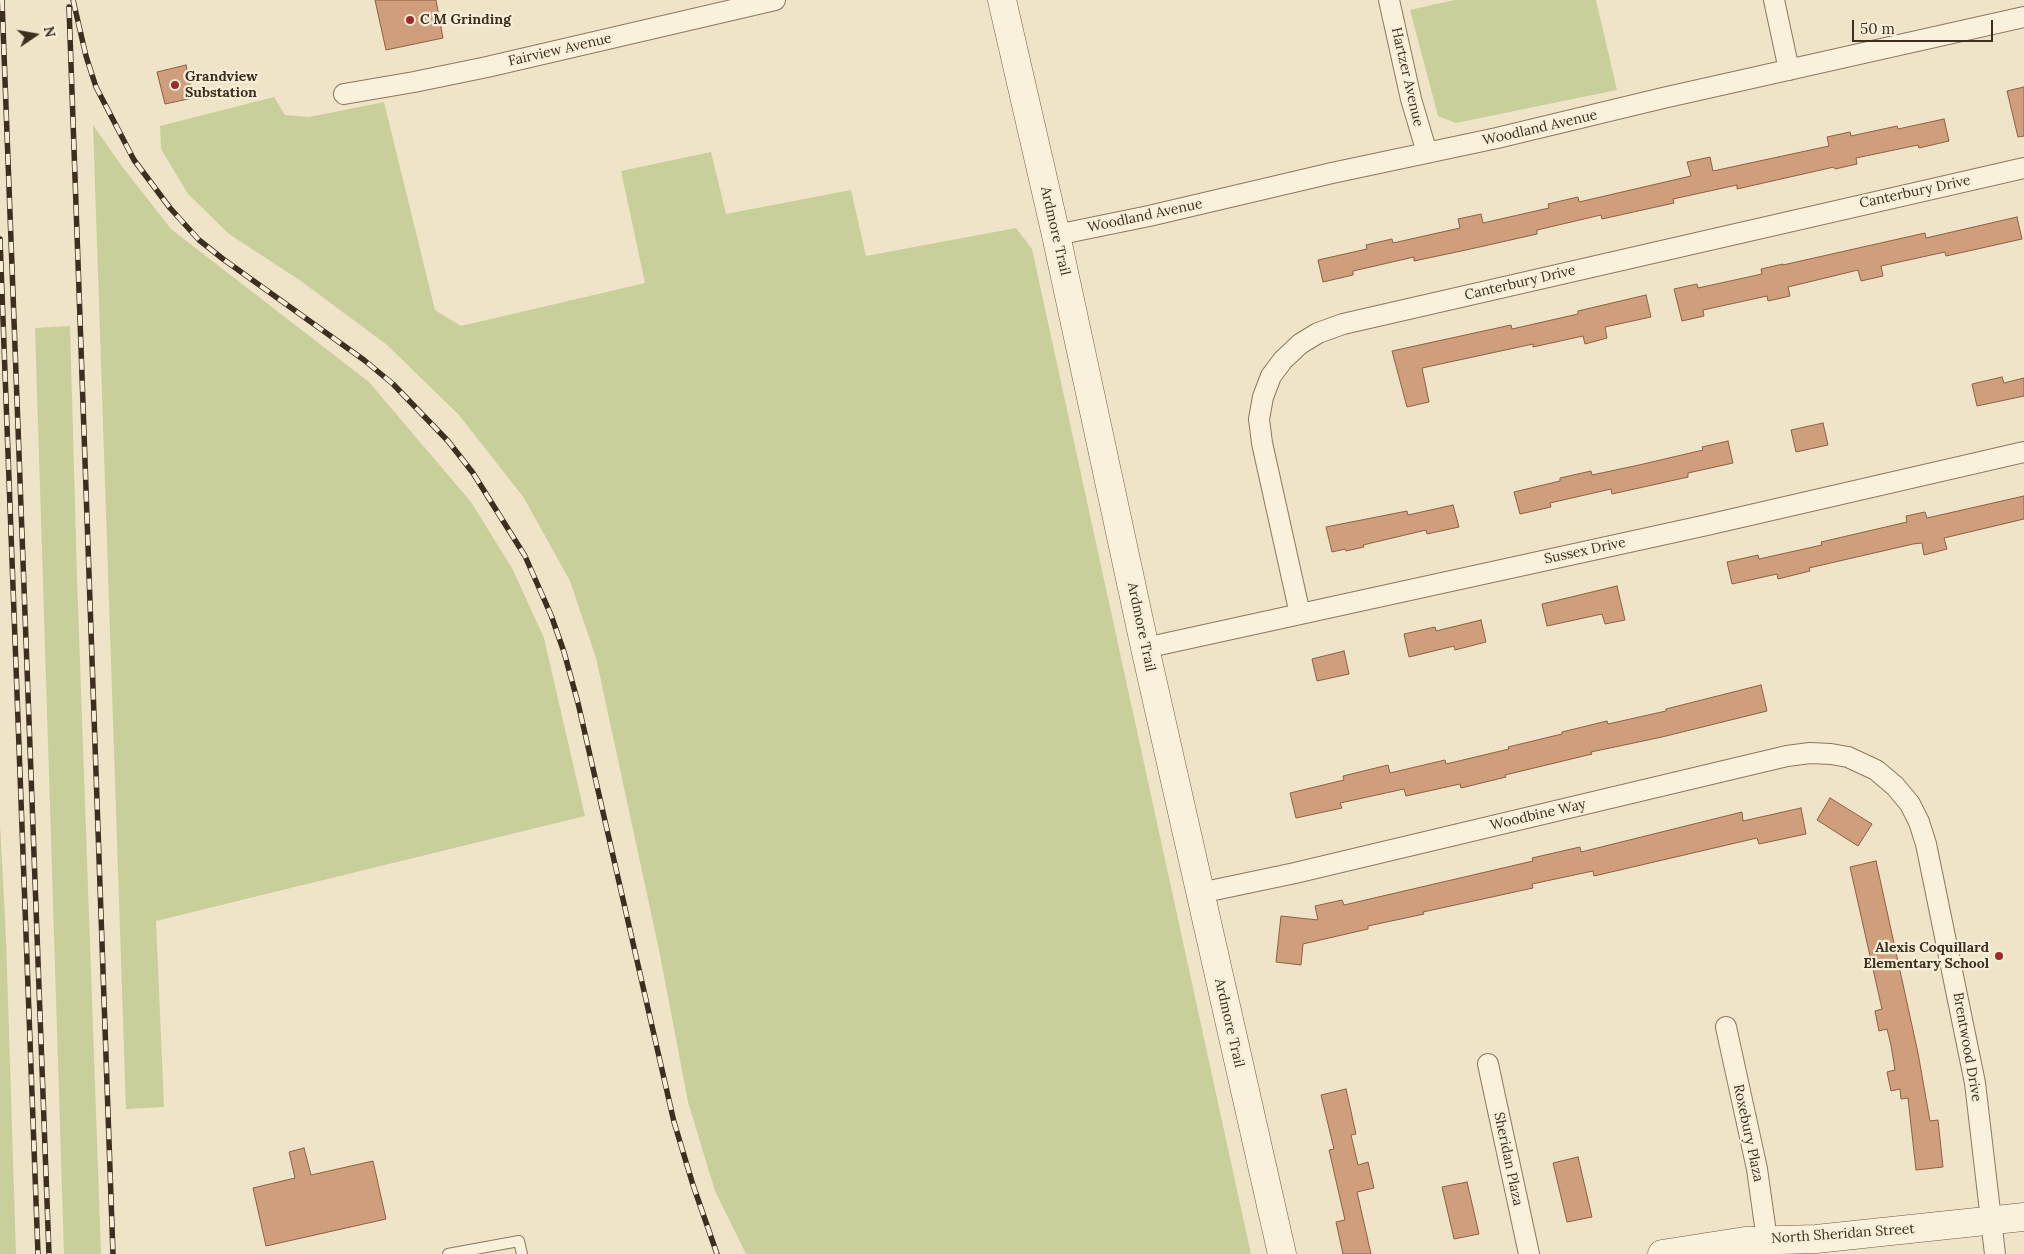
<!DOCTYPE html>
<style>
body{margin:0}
#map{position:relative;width:2024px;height:1254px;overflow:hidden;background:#f0e4c8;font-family:Lora,serif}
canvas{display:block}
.north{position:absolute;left:10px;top:10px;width:50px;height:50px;-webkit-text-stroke:4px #f7eed8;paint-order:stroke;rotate:78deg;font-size:14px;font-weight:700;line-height:20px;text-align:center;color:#3d2e20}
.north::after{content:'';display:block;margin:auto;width:18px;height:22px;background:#3d2e20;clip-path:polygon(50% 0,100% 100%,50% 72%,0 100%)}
.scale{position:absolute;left:1852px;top:20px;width:141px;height:22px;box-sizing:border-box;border:2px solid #3d2e20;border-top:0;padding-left:6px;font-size:15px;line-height:18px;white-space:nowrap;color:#3d2e20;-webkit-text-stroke:4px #f7eed8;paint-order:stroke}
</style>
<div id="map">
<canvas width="2024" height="1254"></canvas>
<div class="north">N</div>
<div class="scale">50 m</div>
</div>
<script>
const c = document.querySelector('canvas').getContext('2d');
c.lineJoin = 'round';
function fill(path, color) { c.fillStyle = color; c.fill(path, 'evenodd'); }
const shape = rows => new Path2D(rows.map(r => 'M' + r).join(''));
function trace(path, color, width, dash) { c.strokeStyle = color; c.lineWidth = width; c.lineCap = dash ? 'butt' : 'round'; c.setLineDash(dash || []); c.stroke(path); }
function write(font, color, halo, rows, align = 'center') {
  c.font = font + ' Lora,serif'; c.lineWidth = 4.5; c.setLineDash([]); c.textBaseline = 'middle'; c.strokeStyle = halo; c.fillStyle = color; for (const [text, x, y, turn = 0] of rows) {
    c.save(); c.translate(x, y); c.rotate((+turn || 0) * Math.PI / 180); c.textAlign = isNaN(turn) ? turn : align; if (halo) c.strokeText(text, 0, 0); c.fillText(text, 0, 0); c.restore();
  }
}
const green = shape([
 [1454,0,1596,0,1617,90,1456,123,1438,116,1410,10],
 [274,97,285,115,309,117,384,102,435,310,461,326,645,283,621,171,711,152,726,214,851,190,866,256,1016,228,1032,249,1251,1254,746,1254,715,1191,688,1102,659,950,596,658,570,581,524,498,459,415,387,345,301,281,229,234,188,194,161,149,160,126],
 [93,125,121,165,171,229,369,382,471,502,512,568,544,638,585,816,156,921,164,1107,126,1109],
 [70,326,77,577,101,1254,64,1254,35,328],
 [0,823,6,938,16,1254,0,1254]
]);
const building = shape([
 [375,0,436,0,443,38,386,50,375,0],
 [186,65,193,98,165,104,157,72,186,65],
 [2024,87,2024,136,2018,137,2007,91,2024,87],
 [1944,119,1949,141,1919,148,1918,145,1856,158,1857,164,1835,169,1834,167,1737,189,1737,185,1673,199,1674,203,1602,219,1601,215,1537,230,1537,234,1466,250,1414,261,1414,257,1353,271,1353,275,1323,282,1318,260,1367,249,1366,245,1392,239,1393,243,1460,228,1458,219,1481,214,1483,223,1549,208,1548,204,1578,197,1579,202,1691,176,1687,162,1710,157,1713,171,1829,146,1827,137,1850,132,1851,136,1897,126,1898,129,1944,119],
 [2017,217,2022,239,1946,256,1945,252,1881,266,1883,276,1861,281,1858,270,1788,287,1790,296,1768,301,1767,296,1703,310,1704,316,1682,321,1674,289,1697,284,1698,288,1762,274,1761,269,1783,264,1783,265,1925,233,1926,238,2017,217],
 [1646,295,1651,317,1605,327,1607,338,1585,344,1583,336,1533,347,1533,344,1422,368,1429,402,1407,407,1392,351,1511,325,1512,329,1578,314,1578,311,1646,295],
 [2002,377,2004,383,2024,378,2024,396,1977,406,1972,384,2002,377],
 [1823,423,1828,445,1796,452,1791,430,1823,423],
 [1728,441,1733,463,1688,473,1688,477,1657,484,1612,494,1611,489,1550,503,1551,507,1520,514,1514,492,1560,481,1560,478,1591,471,1592,475,1639,465,1703,450,1702,447,1728,441],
 [2024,496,2024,519,1944,538,1947,549,1924,555,1922,543,1913,544,1809,568,1810,571,1778,579,1777,574,1732,584,1727,562,1758,555,1759,559,1822,545,1821,542,1907,522,1906,516,1925,512,1927,518,2024,496],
 [1453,505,1459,527,1427,534,1426,530,1363,545,1364,547,1346,551,1345,549,1332,552,1326,527,1407,511,1408,515,1453,505],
 [1617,586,1625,620,1605,624,1602,614,1547,626,1542,604,1617,586],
 [1481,620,1486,642,1455,650,1454,646,1409,657,1404,634,1435,627,1436,631,1481,620],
 [1344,651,1349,674,1317,681,1312,659,1344,651],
 [1761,685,1767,711,1662,737,1591,752,1592,754,1505,775,1506,777,1461,788,1460,784,1406,796,1404,789,1340,803,1342,808,1296,818,1290,793,1344,780,1343,776,1388,765,1390,773,1445,760,1446,764,1509,749,1508,747,1562,734,1562,732,1607,721,1608,724,1666,711,1666,709,1761,685],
 [1830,798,1872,824,1858,846,1817,820,1830,798],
 [1801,808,1806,834,1759,844,1757,838,1594,876,1593,871,1532,884,1533,888,1423,912,1424,914,1368,926,1368,929,1303,944,1301,965,1276,962,1281,916,1318,920,1315,906,1342,900,1344,905,1533,861,1532,858,1580,847,1581,852,1742,812,1743,821,1801,808],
 [1876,861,1918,1053,1930,1121,1938,1120,1943,1167,1916,1170,1908,1098,1901,1099,1900,1089,1891,1091,1887,1072,1895,1070,1891,1045,1887,1029,1879,1031,1875,1011,1882,1009,1850,867,1876,861],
 [1346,1089,1356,1134,1351,1135,1358,1165,1368,1162,1374,1188,1357,1192,1371,1254,1343,1254,1336,1222,1345,1220,1329,1150,1334,1149,1321,1095,1346,1089],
 [304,1148,311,1175,373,1161,386,1219,266,1246,253,1188,295,1178,289,1152,304,1148],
 [1578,1157,1592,1217,1567,1222,1553,1163,1578,1157],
 [1467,1182,1479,1234,1454,1239,1442,1187,1467,1182]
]);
const lane = shape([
 [448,1254,519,1241,522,1254]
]);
const street = shape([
 [1389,0,1411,99,1427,153],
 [1774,0,1789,70],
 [344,94,414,82,487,67,775,0],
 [1056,235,1149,216,1332,173,1497,138,1663,98,2024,17],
 [1300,614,1262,443,1259,419,1263,397,1271,376,1283,360,1300,344,1318,333,1343,324,2024,168],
 [1145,648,1707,525,2024,452],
 [1200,893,1295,873,1787,756,1810,753,1831,754,1848,757,1876,770,1895,786,1910,804,1919,822,1926,844,1975,1083,1995,1254],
 [1726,1027,1757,1169,1767,1240],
 [1488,1064,1529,1254]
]);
const secondary = shape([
 [1002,0,1056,235,1145,648,1282,1254],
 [1662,1254,1745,1241,1816,1239,2024,1217]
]);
const rail = shape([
 [2,0,49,1254],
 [73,0,86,56,96,87,134,160,170,208,199,240,223,259,364,360,393,384,448,441,473,473,525,556,551,615,564,652,578,703,674,1122,693,1185,717,1254],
 [69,7,113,1254],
 [0,239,38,1254]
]);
const markers = [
 [410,20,5,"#9e2a2b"],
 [175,85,5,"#9e2a2b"],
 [1999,956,5,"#9e2a2b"]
];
const poiNames = [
 ["C M Grinding",420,20],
 ["Grandview",185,77],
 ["Substation",185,93],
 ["Alexis Coquillard",1989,948,"right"],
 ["Elementary School",1989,964,"right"]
];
const streetNames = [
 ["Fairview Avenue",560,50,-13],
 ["Hartzer Avenue",1407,77,77],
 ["Woodland Avenue",1540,128,-13],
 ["Canterbury Drive",1915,192,-12],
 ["Woodland Avenue",1145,216,-12],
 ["Ardmore Trail",1055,231,77],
 ["Canterbury Drive",1520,283,-13],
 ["Sussex Drive",1585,551,-12],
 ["Ardmore Trail",1141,627,78],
 ["Woodbine Way",1538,815,-13],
 ["Ardmore Trail",1229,1023,77],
 ["Brentwood Drive",1967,1047,80],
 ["Roxebury Plaza",1748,1133,78],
 ["Sheridan Plaza",1508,1159,78],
 ["North Sheridan Street",1843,1234,-4]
];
fill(green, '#c9cf9b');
fill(building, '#cf9f7d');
trace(building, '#8d5f41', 1);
trace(lane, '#8d765c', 12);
trace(street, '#8d765c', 22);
trace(secondary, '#6f573f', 29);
trace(lane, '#faf1dc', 10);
trace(street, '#faf1dc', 20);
trace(secondary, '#faf1dc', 28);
trace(rail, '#3d2e20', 5.5);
trace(rail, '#f7eed8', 4, [11]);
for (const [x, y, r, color] of markers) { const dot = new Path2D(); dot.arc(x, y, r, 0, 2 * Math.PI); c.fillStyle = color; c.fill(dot); trace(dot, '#f7eed8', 2); }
write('bold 14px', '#3d2e20', '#f7eed8', poiNames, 'left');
write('14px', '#3d2e20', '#f7eed8', streetNames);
</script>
